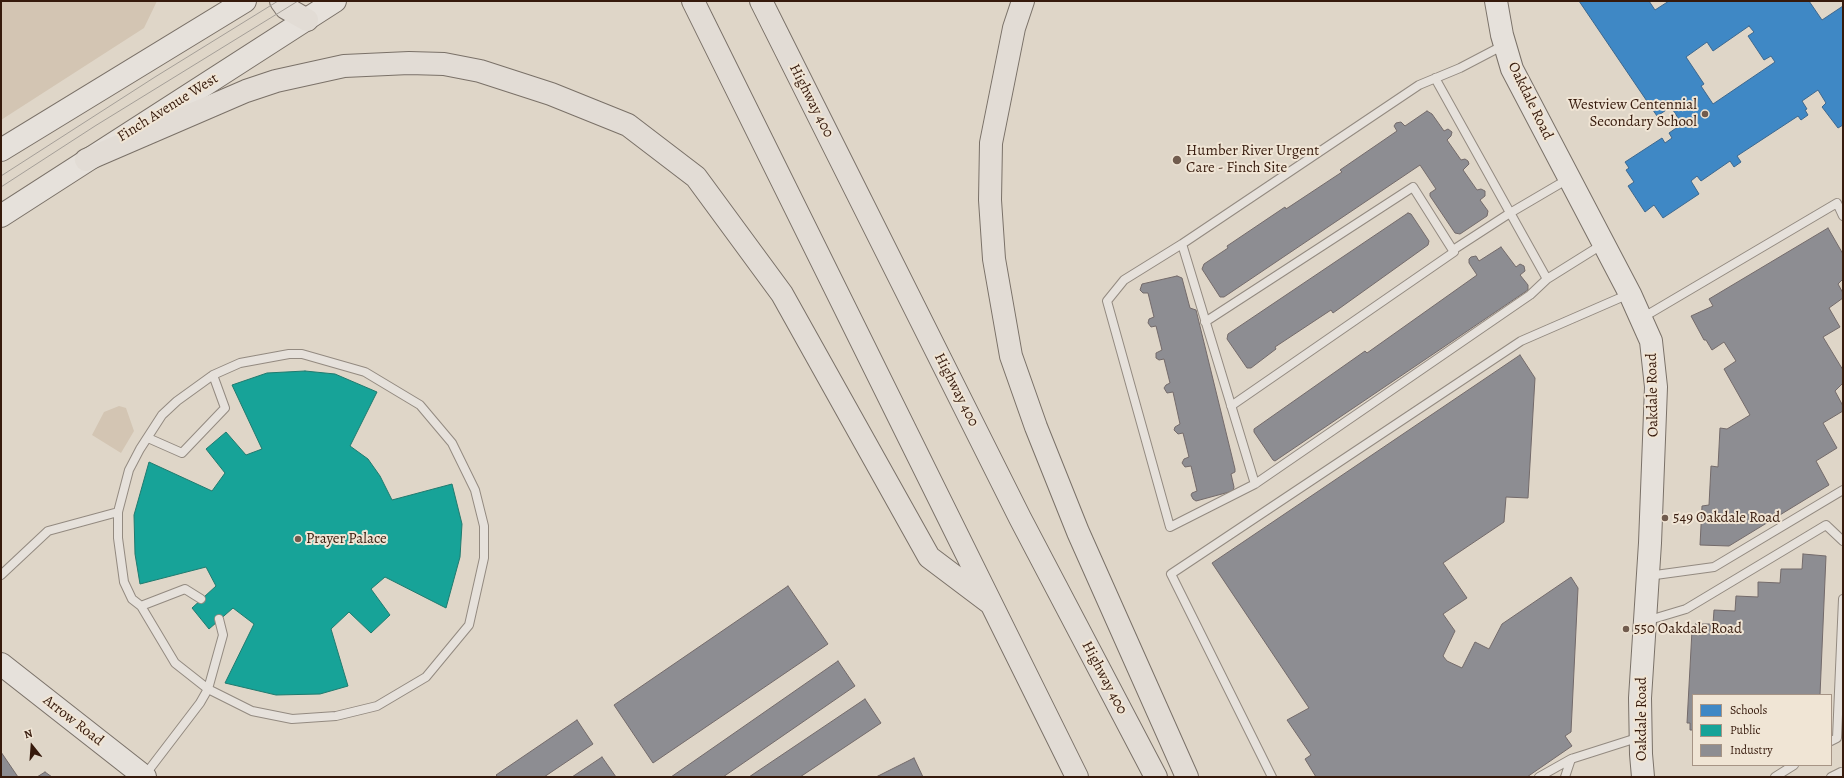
<!DOCTYPE html>
<style>
body{margin:0}
#map{position:relative;width:1844px;height:778px;overflow:hidden;background:#dfd6c8;font-family:Alegreya,serif}
canvas{display:block}
.frame{position:absolute;inset:0;border:2px solid #361a0c;pointer-events:none}
.legend{position:absolute;left:1692px;top:694px;width:140px;height:72px;box-sizing:border-box;background:#f0e5d5;border:1px solid #a69485;margin:0;padding:5px 7px;list-style:none;font-size:12px;color:#361a0c}
.legend li{display:flex;align-items:center;gap:8px;height:20px}
.legend b{width:20px;border:1px solid #a69485}
.north{position:absolute;left:12px;top:726px;width:40px;height:40px;-webkit-text-stroke:3px #f0e5d5;paint-order:stroke;rotate:343deg;font-size:11px;font-weight:700;line-height:16px;text-align:center;color:#361a0c}
.north::after{content:'';display:block;margin:auto;width:14px;height:18px;background:#361a0c;clip-path:polygon(50% 0,100% 100%,50% 72%,0 100%)}
</style>
<div id="map">
<canvas width="1844" height="778"></canvas>
<div class="frame"></div>
<ul class="legend">
<li><b style="height:11px;background:#3f88c5"></b>Schools</li>
<li><b style="height:11px;background:#17a398"></b>Public</li>
<li><b style="height:11px;background:#8d8d92"></b>Industry</li>
</ul>
<div class="north">N</div>
</div>
<script>
const c = document.querySelector('canvas').getContext('2d');
c.lineJoin = 'round';
function fill(path, color) { c.fillStyle = color; c.fill(path, 'evenodd'); }
const shape = rows => new Path2D(rows.map(r => 'M' + r).join(''));
function trace(path, color, width, dash) { c.strokeStyle = color; c.lineWidth = width; c.lineCap = dash ? 'butt' : 'round'; c.setLineDash(dash || []); c.stroke(path); }
function write(font, color, halo, rows, align = 'center') {
  c.font = font + ' Alegreya,serif'; c.lineWidth = 4; c.setLineDash([]); c.textBaseline = 'middle'; c.strokeStyle = halo; c.fillStyle = color; for (const [text, x, y, turn = 0] of rows) {
    c.save(); c.translate(x, y); c.rotate((+turn || 0) * Math.PI / 180); c.textAlign = isNaN(turn) ? turn : align; if (halo) c.strokeText(text, 0, 0); c.fillText(text, 0, 0); c.restore();
  }
}
const green = shape([
 [1,1,157,1,144,28,1,120],
 [119,406,126,408,134,431,121,453,92,435,104,412]
]);
const schools = shape([
 [1579,1,1649,1,1655,10,1669,1,1809,1,1822,20,1843,6,1843,125,1838,128,1822,107,1826,103,1818,90,1802,101,1807,109,1805,110,1808,115,1801,120,1798,116,1737,156,1741,162,1734,167,1730,161,1701,181,1697,176,1691,181,1699,194,1663,218,1654,205,1645,212,1628,186,1634,182,1626,170,1629,168,1625,162,1662,138,1665,143,1672,138,1669,133,1682,124,1671,107,1657,116,1579,1],
 [1749,26,1754,32,1748,36,1764,60,1771,56,1775,62,1713,104,1701,86,1704,84,1686,57,1707,42,1713,51,1749,26]
]);
const public = shape([
 [305,371,335,374,377,392,350,446,368,459,380,476,392,500,452,484,462,524,460,557,446,608,385,577,371,589,390,615,371,633,349,612,331,629,348,686,320,694,276,695,225,683,254,624,233,608,209,629,192,608,216,586,206,567,140,584,135,554,134,515,149,462,212,491,225,473,206,449,226,432,246,455,262,449,232,385,267,373,305,371]
]);
const industry = shape([
 [1427,111,1432,114,1444,131,1448,129,1452,132,1451,136,1447,140,1461,160,1465,159,1468,161,1469,164,1463,170,1477,190,1481,189,1485,191,1485,196,1480,200,1488,211,1487,216,1460,234,1455,233,1430,196,1430,193,1436,189,1420,165,1224,297,1220,297,1202,269,1204,264,1228,248,1227,246,1285,207,1286,209,1342,172,1340,170,1397,131,1394,126,1396,123,1401,122,1405,126,1427,111],
 [1408,213,1411,214,1429,241,1428,245,1333,313,1331,310,1275,347,1276,349,1251,368,1247,368,1227,339,1228,334,1408,213],
 [1828,228,1843,254,1843,279,1838,284,1843,293,1843,298,1829,308,1840,327,1823,337,1843,370,1843,383,1835,391,1843,406,1843,411,1823,423,1837,448,1816,461,1829,485,1729,546,1700,545,1702,506,1709,505,1711,466,1718,467,1720,428,1727,429,1750,415,1724,369,1736,361,1724,342,1712,350,1706,340,1704,340,1691,316,1713,306,1709,299,1828,228],
 [1501,247,1516,267,1520,264,1524,266,1525,271,1520,275,1528,285,1528,290,1275,461,1273,460,1254,432,1254,429,1365,351,1367,353,1477,275,1469,263,1469,259,1471,257,1476,256,1479,261,1501,247],
 [1177,276,1182,278,1190,308,1196,310,1235,469,1235,472,1231,474,1234,487,1233,491,1196,501,1193,499,1191,495,1192,493,1197,491,1191,466,1185,467,1182,463,1184,459,1189,457,1183,433,1178,434,1174,430,1175,427,1180,424,1173,392,1167,393,1164,388,1166,385,1170,383,1164,359,1159,360,1156,358,1156,353,1162,350,1156,326,1151,327,1148,323,1149,319,1154,317,1148,293,1143,293,1140,290,1142,284,1177,276],
 [1520,355,1535,378,1528,498,1506,497,1504,522,1443,563,1467,598,1443,614,1455,631,1443,656,1447,661,1462,668,1475,642,1489,649,1502,624,1571,577,1578,588,1571,732,1565,736,1572,746,1527,777,1316,777,1305,759,1311,755,1287,720,1309,708,1212,563,1520,355],
 [1803,554,1826,556,1820,695,1693,695,1693,730,1690,730,1690,723,1687,723,1692,630,1694,630,1695,624,1713,624,1714,610,1735,611,1736,596,1758,597,1758,582,1780,583,1781,569,1802,569,1803,554],
 [788,586,828,644,653,763,614,705,788,586],
 [838,661,855,686,723,777,671,777,838,661],
 [865,699,881,723,800,777,749,777,865,699],
 [577,720,593,744,544,777,498,777,496,775,577,720],
 [1,752,18,777,1,777,1,752],
 [602,757,616,777,572,777,602,757],
 [914,758,923,777,876,777,914,758],
 [45,772,52,777,37,777,45,772]
]);
const lane = shape([
 [1504,45,1460,68,1419,85,1182,244,1124,280,1107,301,1170,527,1255,484,1530,295,1547,279,1603,244],
 [1435,78,1547,279],
 [1182,244,1255,484],
 [1453,250,1510,213,1568,179],
 [1642,318,1837,203,1843,216],
 [1205,322,1413,187,1454,252,1231,406],
 [289,354,302,354,365,372,420,405,452,443,475,490,484,526,484,558,469,625,426,677,377,706,336,716,292,719,252,711,208,689,175,663,141,606,132,599,124,582,118,538,118,512,129,470,140,449,162,415,177,401,213,375,240,363,289,354],
 [148,438,182,453,225,408,213,375],
 [1,575,48,531,118,512],
 [1648,576,1714,567,1843,490],
 [141,606,185,589,201,599],
 [1646,621,1686,609,1826,525,1843,541],
 [1831,741,1837,738,1843,599],
 [145,775,200,703,208,689,223,635,219,619],
 [1272,777,1171,574,1521,341,1629,294],
 [1539,777,1571,759],
 [1565,777,1571,759,1640,737],
 [1775,777,1794,765],
 [1831,777,1841,772,1843,777]
]);
const secondary = shape([
 [1496,1,1502,35,1512,69,1630,294,1651,341,1656,387,1650,543,1640,698,1641,754,1643,777],
 [1,150,245,1],
 [1,216,335,1],
 [1,664,145,777]
]);
const highway = shape([
 [281,1,286,8,307,20],
 [693,1,1077,777],
 [761,1,1020,518,1156,777],
 [1023,1,1014,28,991,143,990,200,994,259,1011,356,1036,427,1078,532,1187,777],
 [86,160,246,91,276,81,344,66,409,63,444,64,480,71,551,94,628,125,696,177,782,294,929,557,990,603]
]);
const tram = shape([
 [1,176,155,77,278,1],
 [1,187,95,126,298,1]
]);
const markers = [
 [1705,114,4,"#715c4e"],
 [1177,160,5,"#715c4e"],
 [1665,518,4,"#715c4e"],
 [298,539,4,"#715c4e"],
 [1626,629,4,"#715c4e"]
];
const streetNames = [
 ["Highway 400",811,101,63],
 ["Oakdale Road",1530,101,64],
 ["Finch Avenue West",168,108,-32],
 ["Highway 400",956,390,63],
 ["Oakdale Road",1653,395,-91],
 ["Highway 400",1104,678,62],
 ["Oakdale Road",1642,719,-90],
 ["Arrow Road",73,721,38]
];
const poiNames = [
 ["Westview Centennial",1697,105,"right"],
 ["Secondary School",1697,122,"right"],
 ["Humber River Urgent",1186,151],
 ["Care - Finch Site",1186,168],
 ["549 Oakdale Road",1673,518],
 ["Prayer Palace",306,539],
 ["550 Oakdale Road",1634,629]
];
fill(green, '#d3c5b3');
fill(schools, '#3f88c5');
trace(schools, '#3c678e', 1);
fill(public, '#17a398');
trace(public, '#207a6e', 1);
fill(industry, '#8d8d92');
trace(industry, '#736a6a', 1);
trace(lane, '#938a80', 10);
trace(secondary, '#7a7168', 24);
trace(highway, '#7a7168', 24);
trace(lane, '#e6e1db', 8);
trace(secondary, '#e6e1db', 22);
trace(highway, '#e2dcd5', 22);
trace(tram, '#a59f98', 1);
for (const [x, y, r, color] of markers) { const dot = new Path2D(); dot.arc(x, y, r, 0, 2 * Math.PI); c.fillStyle = color; c.fill(dot); trace(dot, '#f0e5d5', 1.5); }
write('15px', '#361a0c', '#f0e5d5', streetNames);
write('15px', '#361a0c', '#f0e5d5', poiNames, 'left');
</script>
